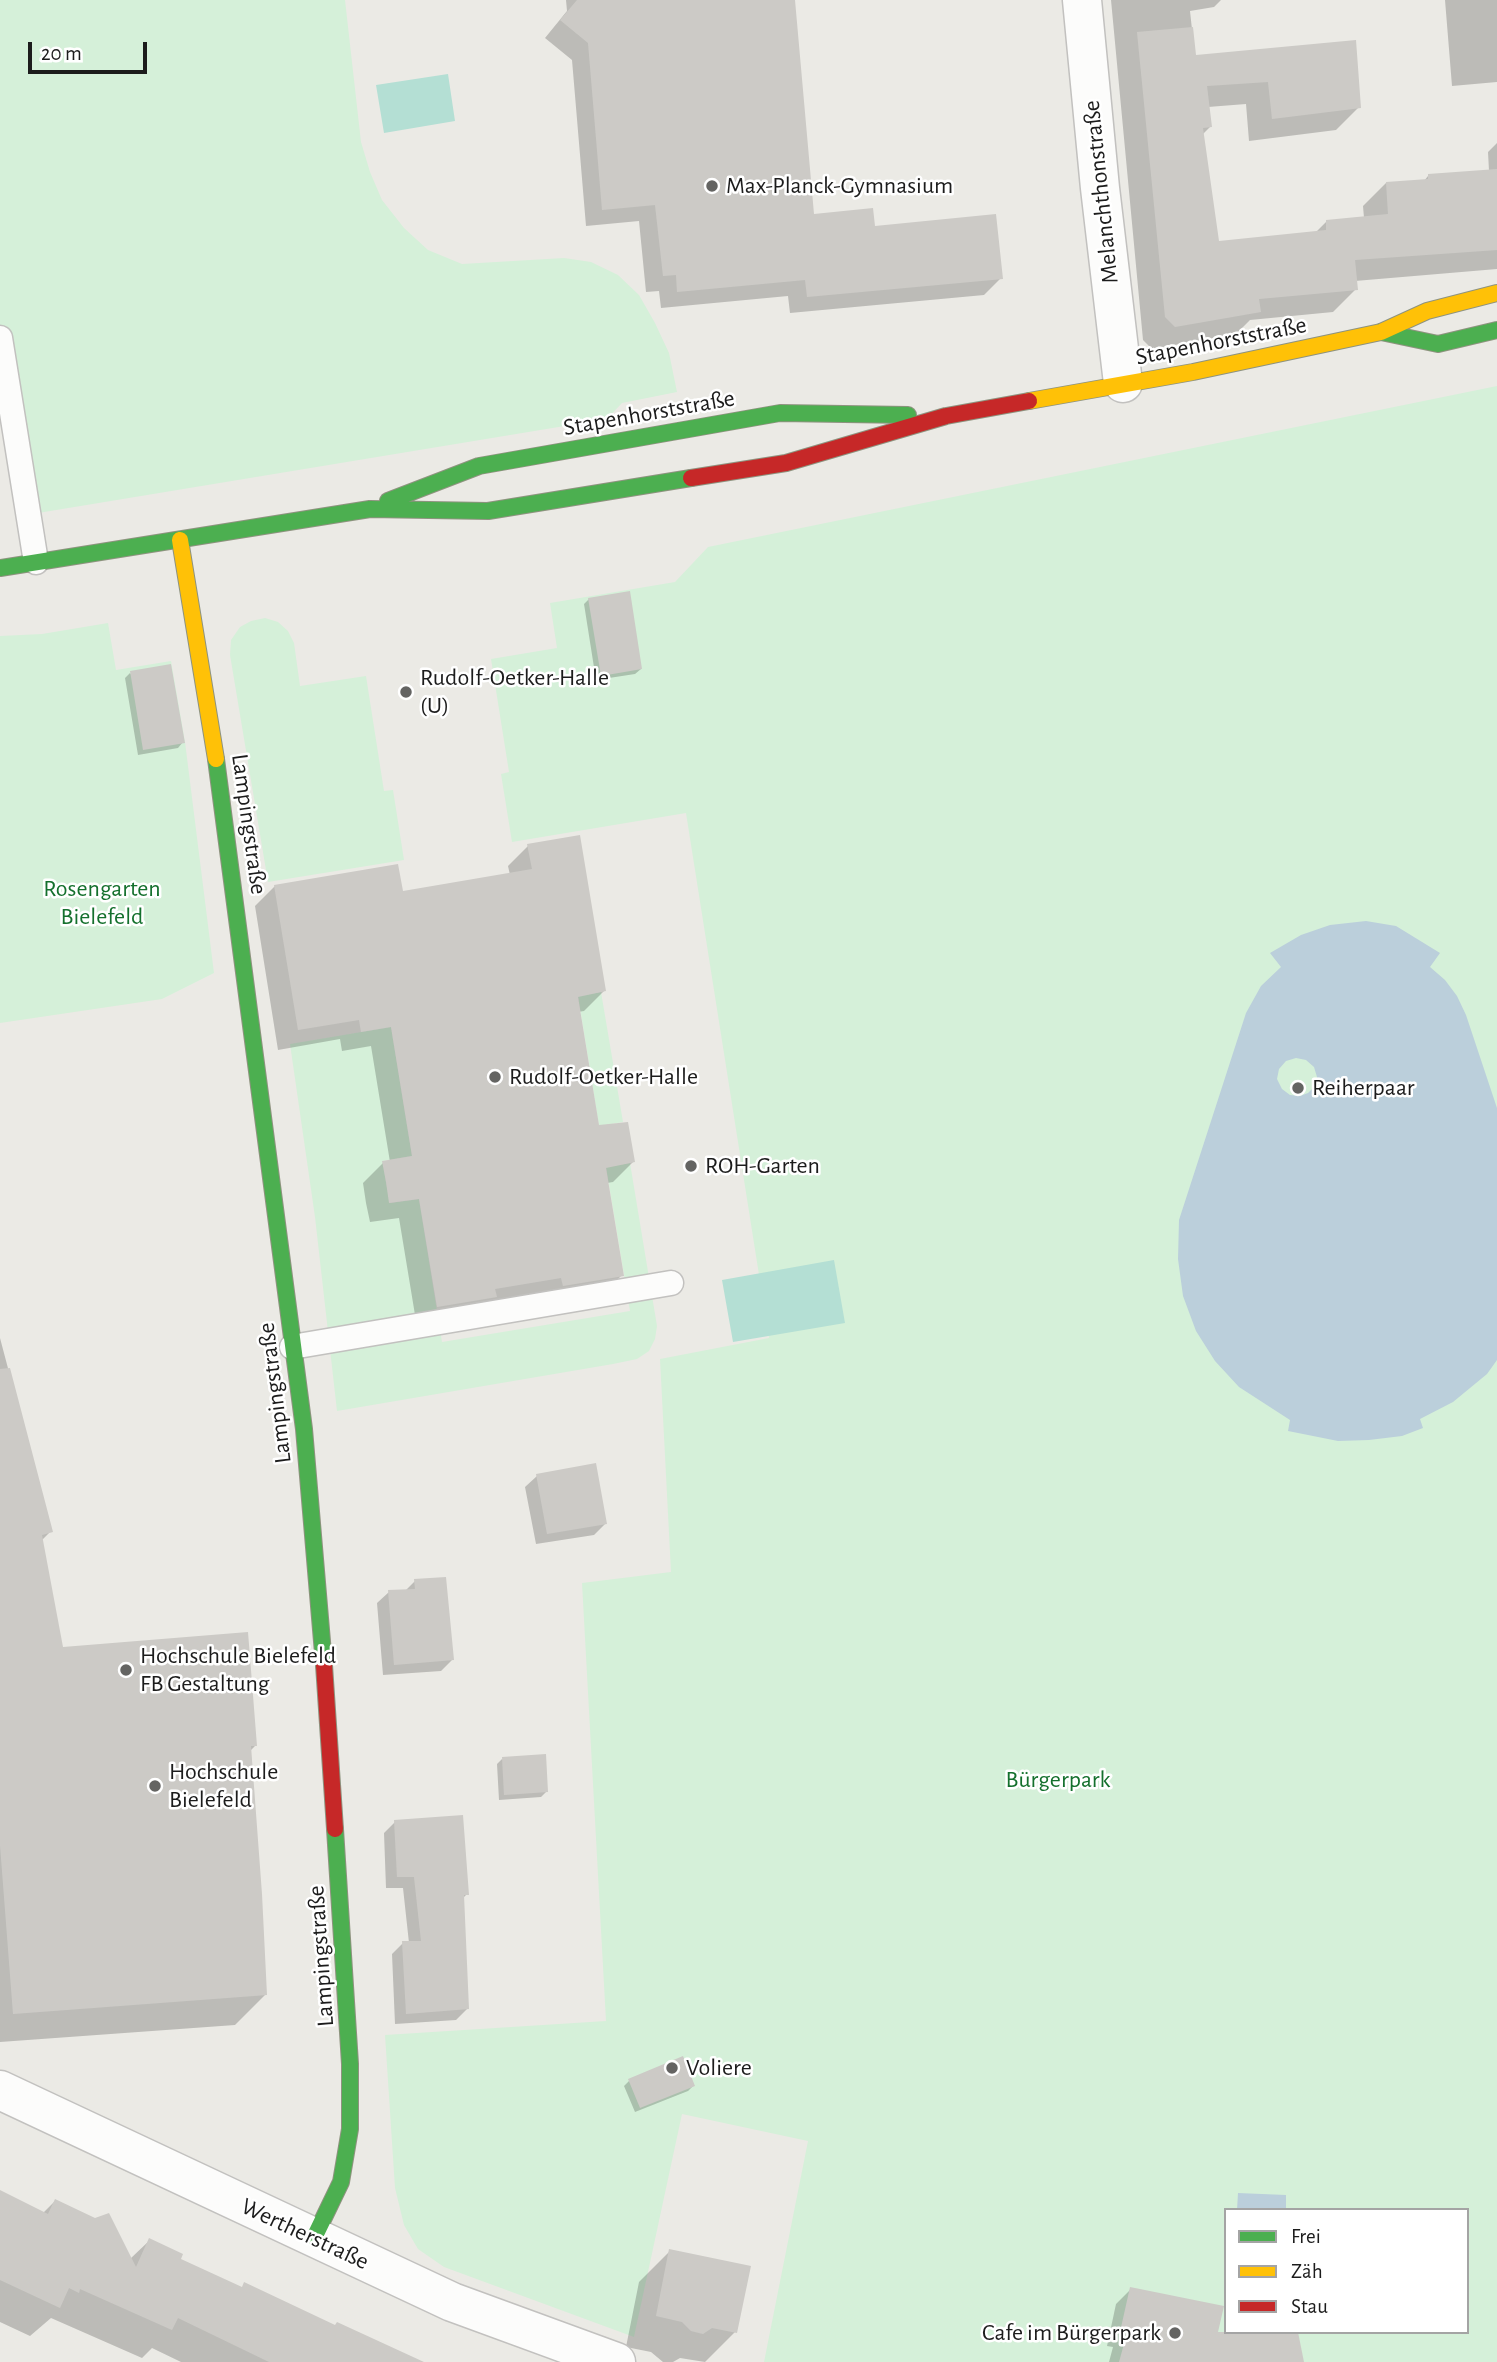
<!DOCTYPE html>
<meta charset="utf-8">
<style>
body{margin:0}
#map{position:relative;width:1497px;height:2362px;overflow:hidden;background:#ebeae5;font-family:"Alegreya Sans",sans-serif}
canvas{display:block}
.legend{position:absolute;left:1224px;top:2208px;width:245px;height:126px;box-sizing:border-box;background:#fff;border:2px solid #a4a4a4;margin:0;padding:9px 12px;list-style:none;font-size:21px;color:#1c1c1c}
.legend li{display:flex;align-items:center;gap:14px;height:35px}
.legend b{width:35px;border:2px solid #a4a4a4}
.scale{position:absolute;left:28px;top:42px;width:119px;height:32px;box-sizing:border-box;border:4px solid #1c1c1c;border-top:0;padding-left:9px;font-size:21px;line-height:24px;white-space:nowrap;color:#1c1c1c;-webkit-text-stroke:5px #fff;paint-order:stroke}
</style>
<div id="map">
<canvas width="1497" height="2362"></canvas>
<ul class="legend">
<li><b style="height:9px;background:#4caf50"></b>Frei</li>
<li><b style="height:9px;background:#ffc107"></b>Zäh</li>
<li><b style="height:9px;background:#c62828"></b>Stau</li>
</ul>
<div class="scale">20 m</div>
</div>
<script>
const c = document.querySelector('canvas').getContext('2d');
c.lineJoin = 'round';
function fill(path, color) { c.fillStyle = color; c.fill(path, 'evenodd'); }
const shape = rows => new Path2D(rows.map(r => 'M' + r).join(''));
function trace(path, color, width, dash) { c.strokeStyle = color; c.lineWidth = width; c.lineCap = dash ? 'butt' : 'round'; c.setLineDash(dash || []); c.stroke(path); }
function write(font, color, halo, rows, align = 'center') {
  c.font = font + ' "Alegreya Sans",sans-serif'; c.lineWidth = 5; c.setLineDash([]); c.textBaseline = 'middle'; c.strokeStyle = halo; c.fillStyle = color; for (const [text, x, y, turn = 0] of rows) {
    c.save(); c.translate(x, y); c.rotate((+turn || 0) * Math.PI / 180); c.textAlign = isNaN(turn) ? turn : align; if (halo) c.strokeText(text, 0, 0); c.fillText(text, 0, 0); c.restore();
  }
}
const park = shape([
 [0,0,345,0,361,142,370,172,382,200,404,228,428,250,462,264,564,258,591,262,618,275,639,295,655,323,669,353,677,392,622,403,607,419,20,516,0,394],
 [1497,386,1497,2362,764,2362,808,2141,682,2114,634,2337,444,2267,418,2249,404,2225,395,2188,385,2035,606,2021,582,1583,671,1572,660,1359,769,1338,686,813,512,842,501,774,509,772,491,659,557,648,550,603,675,582,708,547],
 [1226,2210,1467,2210,1467,2332,1226,2332],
 [265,618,278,622,288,631,294,643,300,686,366,676,384,791,393,790,404,860,268,882,230,655,231,640,240,627,251,621],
 [108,623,116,670,171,661,185,742,214,973,162,999,0,1023,0,636,42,634],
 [601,992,623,1122,599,1126,578,996],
 [391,1027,412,1156,383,1161,386,1182,390,1203,419,1199,442,1342,630,1311,606,1167,630,1163,657,1326,655,1339,649,1351,637,1359,613,1364,337,1411,315,1217,290,1044]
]);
const pitch = shape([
 [448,74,455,121,384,133,376,85],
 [834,1260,845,1323,733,1342,722,1280]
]);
const water = shape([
 [1366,921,1396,926,1440,953,1430,967,1445,980,1457,996,1466,1015,1497,1108,1497,1360,1487,1374,1453,1402,1420,1419,1423,1428,1402,1436,1369,1440,1338,1441,1288,1431,1290,1420,1239,1387,1215,1361,1196,1331,1183,1296,1178,1259,1179,1220,1246,1013,1261,986,1281,967,1270,953,1301,935,1330,925],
 [1296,1058,1306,1060,1314,1067,1317,1077,1315,1086,1308,1093,1300,1096,1290,1095,1282,1089,1277,1079,1279,1069,1286,1061],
 [1238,2193,1286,2195,1286,2210,1237,2210]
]);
const shadow = shape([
 [566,0,793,0,813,216,873,228,1001,278,984,295,790,313,788,296,661,308,659,291,646,292,639,221,586,226,572,60,545,38,567,11],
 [1111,0,1221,0,1214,7,1190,11,1195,57,1359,107,1336,130,1249,141,1246,104,1208,107,1210,127,1202,135,1217,243,1315,233,1327,221,1364,218,1363,206,1386,183,1424,181,1428,176,1489,171,1488,152,1497,143,1497,269,1355,281,1356,289,1333,312,1250,320,1236,334,1152,349,1143,340],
 [1445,0,1497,0,1497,82,1452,86],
 [589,599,641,669,635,674,596,680,584,604],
 [130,673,183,742,178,748,138,755,125,678],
 [528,846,604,991,584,1011,578,1012,598,1127,633,1162,613,1182,607,1183,622,1275,602,1295,417,1327,399,1218,370,1222,366,1203,363,1183,383,1163,390,1162,371,1046,342,1051,340,1039,278,1050,255,906,275,886,401,893,510,875,508,866],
 [0,1338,51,1531,41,1541,61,1649,255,1746,249,1752,265,1995,235,2025,0,2042],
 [537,1476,605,1524,594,1535,536,1544,525,1487],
 [415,1581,452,1660,441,1671,383,1675,377,1603,389,1592,405,1591],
 [502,1759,547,1791,541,1797,499,1800,497,1764],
 [395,1822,467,1894,462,1899,468,2008,456,2020,395,2024,392,1954,403,1943,409,1943,403,1888,386,1888,384,1833],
 [629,2081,693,2086,688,2091,635,2112,624,2086],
 [0,2192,43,2213,55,2201,130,2259,150,2240,178,2259,389,2362,181,2362,152,2348,142,2358,51,2318,30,2336,0,2322],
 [670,2251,735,2332,705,2362,680,2358,673,2362,663,2362,651,2352,626,2347,639,2282],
 [1131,2289,1216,2337,1302,2362,1109,2362,1113,2347,1107,2346,1116,2304]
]);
const building = shape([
 [577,0,795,0,814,214,873,208,875,226,996,214,1003,279,807,297,805,280,677,292,676,275,663,276,655,205,602,210,588,43,560,20],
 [1193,27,1196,55,1356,40,1361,108,1272,119,1268,82,1207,86,1212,127,1203,128,1219,241,1326,230,1326,220,1388,214,1386,182,1428,179,1428,174,1497,169,1497,250,1355,260,1358,290,1259,299,1261,312,1175,327,1165,317,1137,32],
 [630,591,642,669,601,676,588,598],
 [171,664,185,743,143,750,130,671],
 [580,835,606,991,578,997,599,1125,628,1122,635,1162,606,1168,624,1276,563,1286,561,1278,495,1289,497,1297,437,1307,419,1199,389,1203,386,1182,382,1161,412,1156,391,1027,361,1032,359,1020,298,1030,274,885,398,864,403,891,532,869,527,844],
 [10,1368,53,1532,42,1535,63,1647,248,1632,257,1746,251,1746,262,1894,267,1995,13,2014,0,1845,0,1369],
 [596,1463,607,1524,547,1534,536,1474],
 [446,1577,454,1660,394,1665,388,1590,415,1589,414,1579],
 [546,1754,548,1792,504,1795,502,1757],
 [463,1815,469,1895,464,1895,469,2009,406,2014,402,1941,421,1941,414,1877,397,1877,394,1820],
 [683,2056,695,2086,640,2108,628,2079],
 [0,2190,48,2214,55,2199,95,2218,109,2213,136,2267,149,2238,183,2254,181,2259,242,2287,244,2282,335,2325,337,2322,424,2362,269,2362,178,2318,172,2330,80,2289,79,2293,69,2288,60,2308,0,2280],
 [669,2249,751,2266,737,2333,712,2328,703,2334,691,2331,682,2322,656,2316],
 [1130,2287,1224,2306,1218,2332,1298,2332,1304,2362,1119,2362,1127,2333,1120,2332]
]);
const lane = shape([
 [0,338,36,562],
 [292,1347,671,1283]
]);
const street = shape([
 [1082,0,1100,188,1123,383],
 [0,2090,452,2302,616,2362]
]);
const fast = shape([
 [1381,332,1438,344,1497,330],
 [388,501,479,466,780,413,908,415],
 [0,568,370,509,488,511,691,478],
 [216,759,304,1429,324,1665],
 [314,2238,341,2182,350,2129,350,2064,335,1829]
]);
const slow = shape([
 [1029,401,1193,372,1381,332,1427,311,1497,293],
 [180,540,216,759]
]);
const jam = shape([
 [691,478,786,463,946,416,1029,401],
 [324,1665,335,1829]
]);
const markers = [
 [712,186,7,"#646462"],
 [406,692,7,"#646462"],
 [495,1077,7,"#646462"],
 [1298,1088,7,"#646462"],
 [691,1166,7,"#646462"],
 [126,1670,7,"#646462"],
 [155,1786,7,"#646462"],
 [672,2068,7,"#646462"],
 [1175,2333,7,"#646462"]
];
const poiNames = [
 ["Max-Planck-Gymnasium",726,186],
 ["Rudolf-Oetker-Halle",420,678],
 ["(U)",420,706],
 ["Rudolf-Oetker-Halle",509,1077],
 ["Reiherpaar",1312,1088],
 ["ROH-Garten",705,1166],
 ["Hochschule Bielefeld",140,1656],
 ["FB Gestaltung",140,1684],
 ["Hochschule",169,1772],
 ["Bielefeld",169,1800],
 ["Voliere",686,2068],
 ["Cafe im Bürgerpark",1161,2333,"right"]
];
const streetNames = [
 ["Melanchthonstraße",1101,192,-96],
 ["Stapenhorststraße",1221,341,-11],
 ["Stapenhorststraße",649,413,-10],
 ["Lampingstraße",249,824,82],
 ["Lampingstraße",275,1393,-97],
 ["Lampingstraße",321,1956,-94],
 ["Wertherstraße",305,2234,25]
];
const parkNames = [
 ["Rosengarten",102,889],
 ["Bielefeld",102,917],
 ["Bürgerpark",1058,1780]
];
fill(park, '#d5f0d9');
fill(pitch, '#b4dfd4');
fill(water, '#bbcfdb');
fill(shadow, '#0003');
fill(building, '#cccac6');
trace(lane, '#c2c1bf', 27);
trace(street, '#c2c1bf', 41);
trace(fast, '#8e937f', 18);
trace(slow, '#8e937f', 18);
trace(jam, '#8e937f', 18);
trace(lane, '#fcfcfb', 24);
trace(street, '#fcfcfb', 38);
trace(fast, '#4caf50', 16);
trace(slow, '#ffc107', 16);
trace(jam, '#c62828', 16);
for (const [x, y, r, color] of markers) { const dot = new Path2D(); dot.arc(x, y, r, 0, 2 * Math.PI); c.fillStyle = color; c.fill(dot); trace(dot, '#fff', 2.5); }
write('24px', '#1c1c1c', '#fff', poiNames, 'left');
write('24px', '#1c1c1c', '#fff', streetNames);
write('24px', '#14702d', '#fff', parkNames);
</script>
